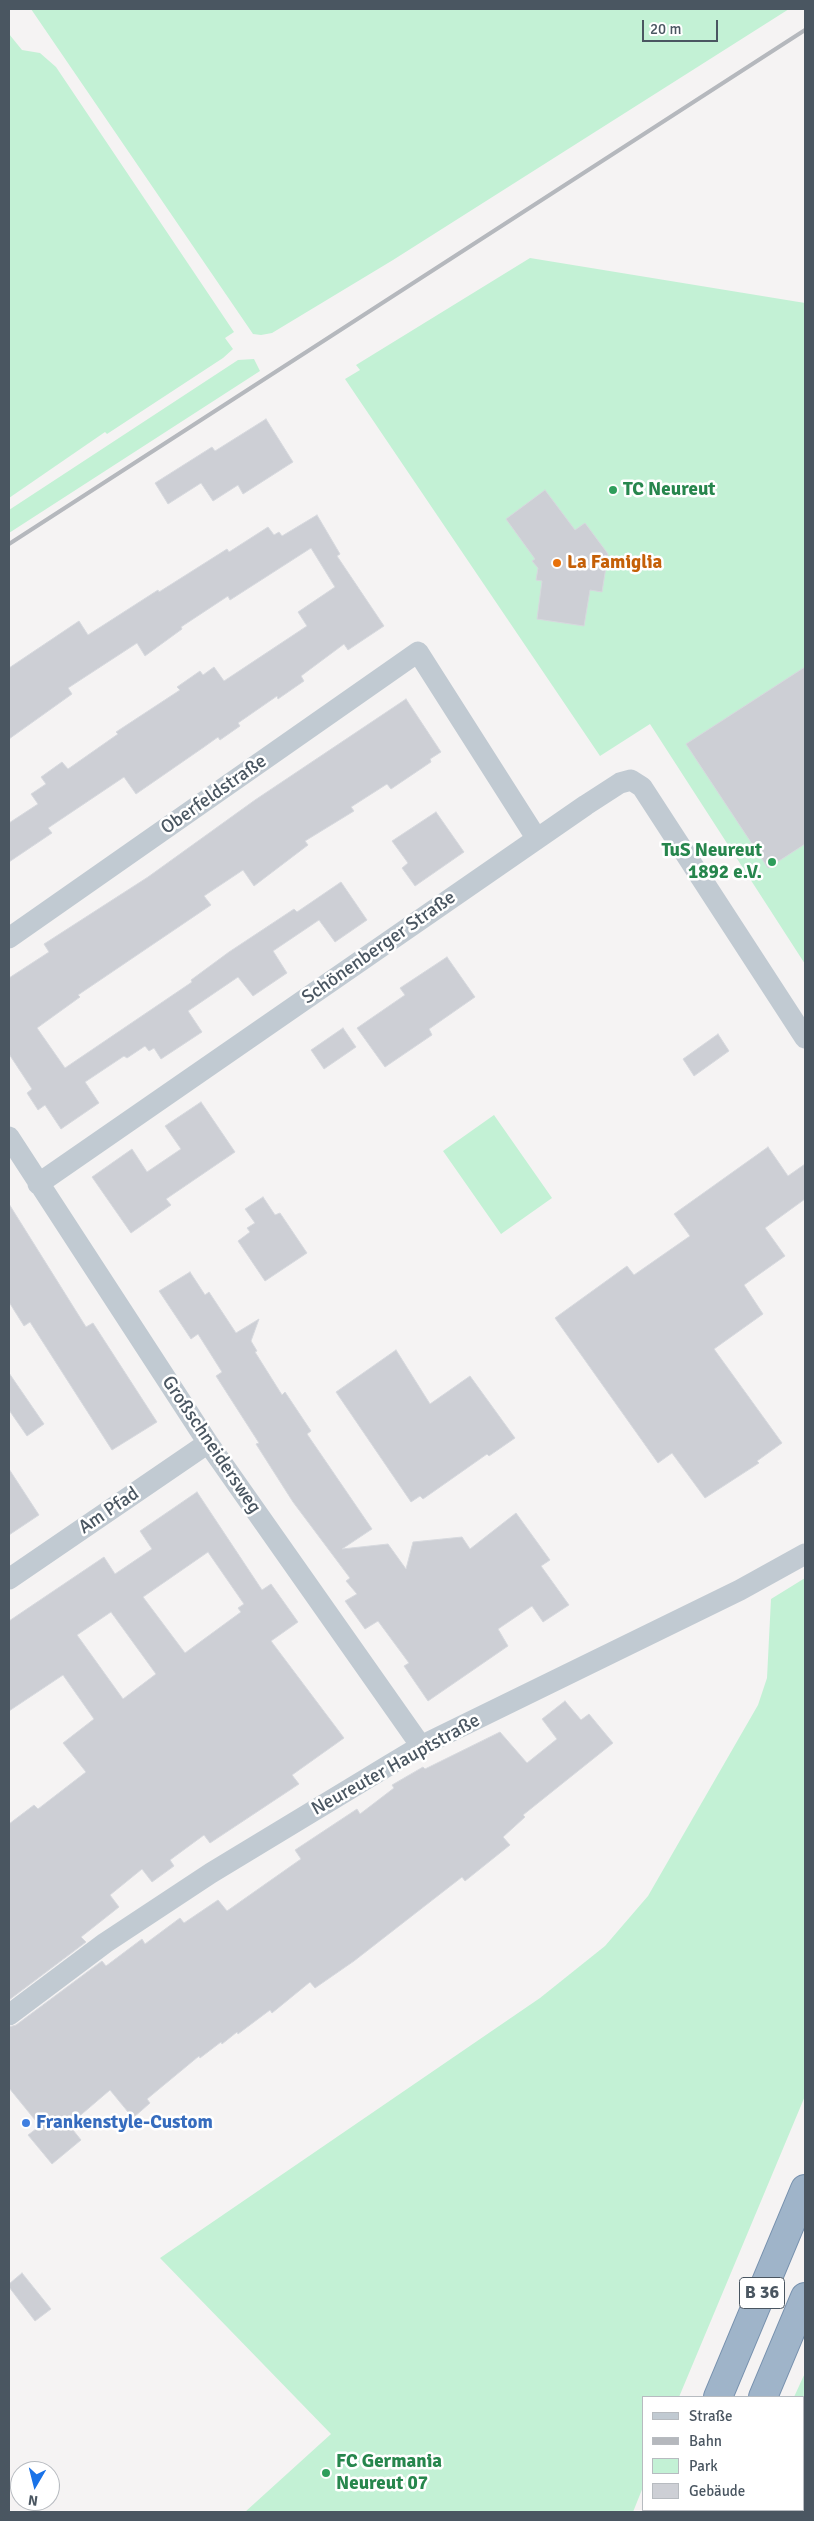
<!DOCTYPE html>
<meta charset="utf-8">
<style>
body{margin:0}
#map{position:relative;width:814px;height:2521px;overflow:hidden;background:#f5f3f3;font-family:Signika,sans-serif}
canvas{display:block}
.frame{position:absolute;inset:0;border:10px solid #4a5661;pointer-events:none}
.legend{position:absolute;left:642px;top:2396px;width:162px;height:115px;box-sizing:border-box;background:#fff;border:1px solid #b7bbc0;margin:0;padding:6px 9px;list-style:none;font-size:15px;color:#4a5661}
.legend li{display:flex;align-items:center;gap:10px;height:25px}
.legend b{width:25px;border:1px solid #b7bbc0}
.north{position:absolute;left:10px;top:2461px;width:50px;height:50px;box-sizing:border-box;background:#fff;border:1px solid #b7bbc0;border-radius:50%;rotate:188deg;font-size:14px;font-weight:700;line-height:20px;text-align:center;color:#4a5661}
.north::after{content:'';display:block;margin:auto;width:18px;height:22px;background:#1a73e8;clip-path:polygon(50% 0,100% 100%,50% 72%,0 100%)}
.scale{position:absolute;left:642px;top:20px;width:76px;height:22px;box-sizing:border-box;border:2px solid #4a5661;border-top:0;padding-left:6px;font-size:15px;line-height:18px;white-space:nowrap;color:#4a5661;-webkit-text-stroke:4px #fff;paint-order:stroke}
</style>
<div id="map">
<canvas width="814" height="2521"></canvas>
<div class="frame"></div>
<ul class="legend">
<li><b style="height:6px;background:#c1cad2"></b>Straße</li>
<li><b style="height:6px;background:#b5b8bd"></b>Bahn</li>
<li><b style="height:14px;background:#c3f1d5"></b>Park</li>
<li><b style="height:14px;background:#cdcfd5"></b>Gebäude</li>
</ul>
<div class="north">N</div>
<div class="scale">20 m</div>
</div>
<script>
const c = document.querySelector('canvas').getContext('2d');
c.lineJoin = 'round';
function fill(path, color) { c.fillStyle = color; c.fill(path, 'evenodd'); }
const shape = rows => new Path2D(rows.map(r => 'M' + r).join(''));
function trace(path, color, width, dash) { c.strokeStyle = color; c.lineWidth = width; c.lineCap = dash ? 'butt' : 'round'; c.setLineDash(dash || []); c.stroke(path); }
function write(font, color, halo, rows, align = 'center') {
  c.font = font + ' Signika,sans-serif'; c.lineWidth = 5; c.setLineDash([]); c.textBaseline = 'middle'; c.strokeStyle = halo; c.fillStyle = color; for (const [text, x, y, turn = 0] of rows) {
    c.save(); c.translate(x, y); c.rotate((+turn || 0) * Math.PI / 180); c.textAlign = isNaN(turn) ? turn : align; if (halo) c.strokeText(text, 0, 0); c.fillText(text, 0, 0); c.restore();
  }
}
const green = shape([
 [31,9,789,9,393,260,272,333,261,335,253,334],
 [9,34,22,50,40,53,56,67,234,332,225,338,233,349,223,358,107,434,105,432,9,498],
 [530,258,805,303,805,964,650,724,600,756,345,379,360,370,356,365],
 [254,359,260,371,9,533,9,510,238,360],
 [494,1115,552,1198,501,1234,443,1151],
 [805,1578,805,2096,679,2397,643,2397,643,2487,633,2512,245,2512,331,2434,160,2258,540,1998,605,1946,648,1896,758,1705,767,1678,771,1599],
 [805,2373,805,2512,749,2512,750,2510,803,2510,803,2397,794,2397]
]);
const building = shape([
 [266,419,293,462,243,494,238,485,213,501,201,483,168,504,155,483,212,447,215,451,266,419],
 [545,490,575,530,585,523,608,554,602,592,590,590,584,626,537,619,542,581,536,580,538,568,532,561,535,559,506,519,545,490],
 [317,515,340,554,337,556,384,626,348,650,344,644,301,676,304,681,278,699,277,696,238,723,240,726,220,740,218,737,204,747,136,794,124,777,48,828,52,833,9,862,9,823,38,804,31,794,46,784,41,777,62,762,68,769,118,734,116,732,180,690,177,687,200,671,203,675,214,667,224,681,307,626,298,612,335,587,311,548,230,600,228,596,181,627,182,629,145,656,137,643,68,688,72,694,9,739,9,668,79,621,88,635,158,590,159,592,227,549,229,552,268,527,274,535,279,532,282,536,317,515],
 [805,667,805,844,768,868,686,744,805,667],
 [406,699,441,752,430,759,431,762,391,789,387,784,351,807,354,811,305,841,308,845,254,886,243,870,204,896,211,905,78,995,80,997,37,1028,65,1068,192,982,191,980,229,952,294,909,297,912,341,882,367,920,335,942,319,920,273,951,287,973,253,996,238,977,188,1011,202,1032,161,1059,154,1048,149,1051,145,1046,127,1058,124,1056,85,1082,99,1103,61,1129,45,1105,38,1110,27,1093,32,1089,9,1054,9,978,49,952,44,944,148,877,255,800,406,699],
 [436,812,464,852,415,886,402,868,408,863,392,841,436,812],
 [447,957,475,997,429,1029,432,1035,385,1067,357,1028,405,995,400,988,447,957],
 [343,1028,356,1047,324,1069,311,1050,343,1028],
 [718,1034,729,1051,694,1076,683,1059,718,1034],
 [201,1102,235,1152,166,1199,171,1205,131,1233,92,1177,132,1149,147,1172,181,1149,165,1126,201,1102],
 [768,1147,788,1176,805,1164,805,1199,765,1228,785,1256,744,1285,763,1314,714,1349,782,1443,757,1461,759,1463,705,1498,672,1453,658,1463,555,1318,627,1266,634,1275,690,1236,674,1214,768,1147],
 [263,1197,275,1215,280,1213,307,1253,265,1281,238,1241,250,1232,247,1228,255,1223,245,1209,263,1197],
 [9,1204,86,1327,93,1323,157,1422,112,1450,30,1322,24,1326,9,1302,9,1204],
 [190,1272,205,1295,209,1292,236,1333,259,1319,251,1341,257,1351,255,1352,282,1395,285,1392,311,1431,307,1434,372,1529,342,1549,388,1544,406,1569,413,1542,462,1537,470,1549,516,1513,550,1560,541,1566,569,1605,543,1622,532,1606,498,1629,508,1646,428,1701,404,1666,409,1663,378,1621,365,1629,345,1601,357,1594,346,1581,350,1578,293,1502,256,1444,259,1443,216,1376,222,1372,198,1334,191,1339,159,1291,190,1272],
 [396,1350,430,1404,470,1376,515,1438,489,1456,487,1454,423,1499,420,1496,411,1502,336,1392,396,1350],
 [9,1373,44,1424,27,1436,9,1410,9,1373],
 [9,1469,39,1515,9,1535,9,1469],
 [197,1492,262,1590,271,1584,298,1622,271,1641,344,1738,292,1775,299,1784,210,1843,204,1835,170,1860,174,1866,152,1882,142,1869,110,1895,119,1907,81,1937,86,1942,9,2000,9,1824,34,1805,38,1809,86,1772,63,1743,94,1719,63,1675,9,1711,9,1621,104,1557,115,1574,152,1549,140,1531,197,1492],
 [208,1552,244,1604,238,1608,241,1612,185,1653,143,1597,208,1552],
 [111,1612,156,1674,123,1699,77,1635,111,1612],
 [565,1701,581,1720,589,1714,613,1743,523,1815,525,1817,503,1837,510,1845,465,1881,462,1877,354,1961,315,1988,310,1982,272,2013,270,2010,238,2034,237,2032,222,2044,221,2042,200,2058,199,2056,147,2099,150,2103,133,2118,110,2090,69,2125,81,2140,52,2164,28,2135,40,2126,9,2088,9,2027,16,2025,102,1961,106,1966,142,1939,145,1944,180,1918,184,1923,218,1900,227,1911,301,1859,295,1850,357,1809,360,1814,394,1788,392,1785,423,1767,425,1769,500,1732,527,1763,557,1739,542,1719,565,1701],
 [22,2273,51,2309,35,2321,9,2287,9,2284,22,2273]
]);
const minor = shape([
 [9,938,418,652,537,839],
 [9,1137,208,1443,421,1746],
 [38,1184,586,805,620,783,631,780,642,787,805,1038],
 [9,1579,208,1443],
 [9,2015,105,1943,211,1873,386,1767,421,1746,740,1590,805,1554]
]);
const trunk = shape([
 [718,2397,805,2189],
 [763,2397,805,2297],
 [672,2512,673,2510],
 [717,2512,718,2510]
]);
const rail = shape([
 [9,544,805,30]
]);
const markers = [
 [613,490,5,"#2e9e5b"],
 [557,563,5,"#e8710a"],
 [772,862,5,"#2e9e5b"],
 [26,2123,5,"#3f7fe0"],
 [326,2473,5,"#2e9e5b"]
];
const shields = [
 [762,2293,45]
];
const shieldNames = [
 ["B 36",762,2293]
];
const leisureNames = [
 ["TC Neureut",623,490],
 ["TuS Neureut",762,851,"right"],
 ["1892 e.V.",762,873,"right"],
 ["FC Germania",336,2462],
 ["Neureut 07",336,2484]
];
const foodNames = [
 ["La Famiglia",567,563]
];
const streetNames = [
 ["Oberfeldstraße",214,795,-35],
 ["Schönenberger Straße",379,948,-35],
 ["Großschneidersweg",211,1445,56],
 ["Am Pfad",109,1511,-34],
 ["Neureuter Hauptstraße",396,1765,-29]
];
const shopNames = [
 ["Frankenstyle-Custom",36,2123]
];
fill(green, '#c3f1d5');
fill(building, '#cdcfd5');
trace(building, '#d7d9de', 1);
trace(trunk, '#7690ad', 30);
trace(minor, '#c1cad2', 21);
trace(trunk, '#9fb4c9', 28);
trace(rail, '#b5b8bd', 4);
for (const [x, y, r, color] of markers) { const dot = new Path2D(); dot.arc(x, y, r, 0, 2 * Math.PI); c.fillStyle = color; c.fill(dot); trace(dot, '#fff', 2); }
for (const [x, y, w] of shields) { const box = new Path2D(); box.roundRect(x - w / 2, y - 15.5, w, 31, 4); c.fillStyle = '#fff'; c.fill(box); trace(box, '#4a5661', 1); }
write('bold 18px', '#4a5661', null, shieldNames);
write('bold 19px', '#27864d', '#fff', leisureNames, 'left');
write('bold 19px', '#c56008', '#fff', foodNames, 'left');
write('19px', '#4a5661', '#fff', streetNames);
write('bold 19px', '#366cbe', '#fff', shopNames, 'left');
</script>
